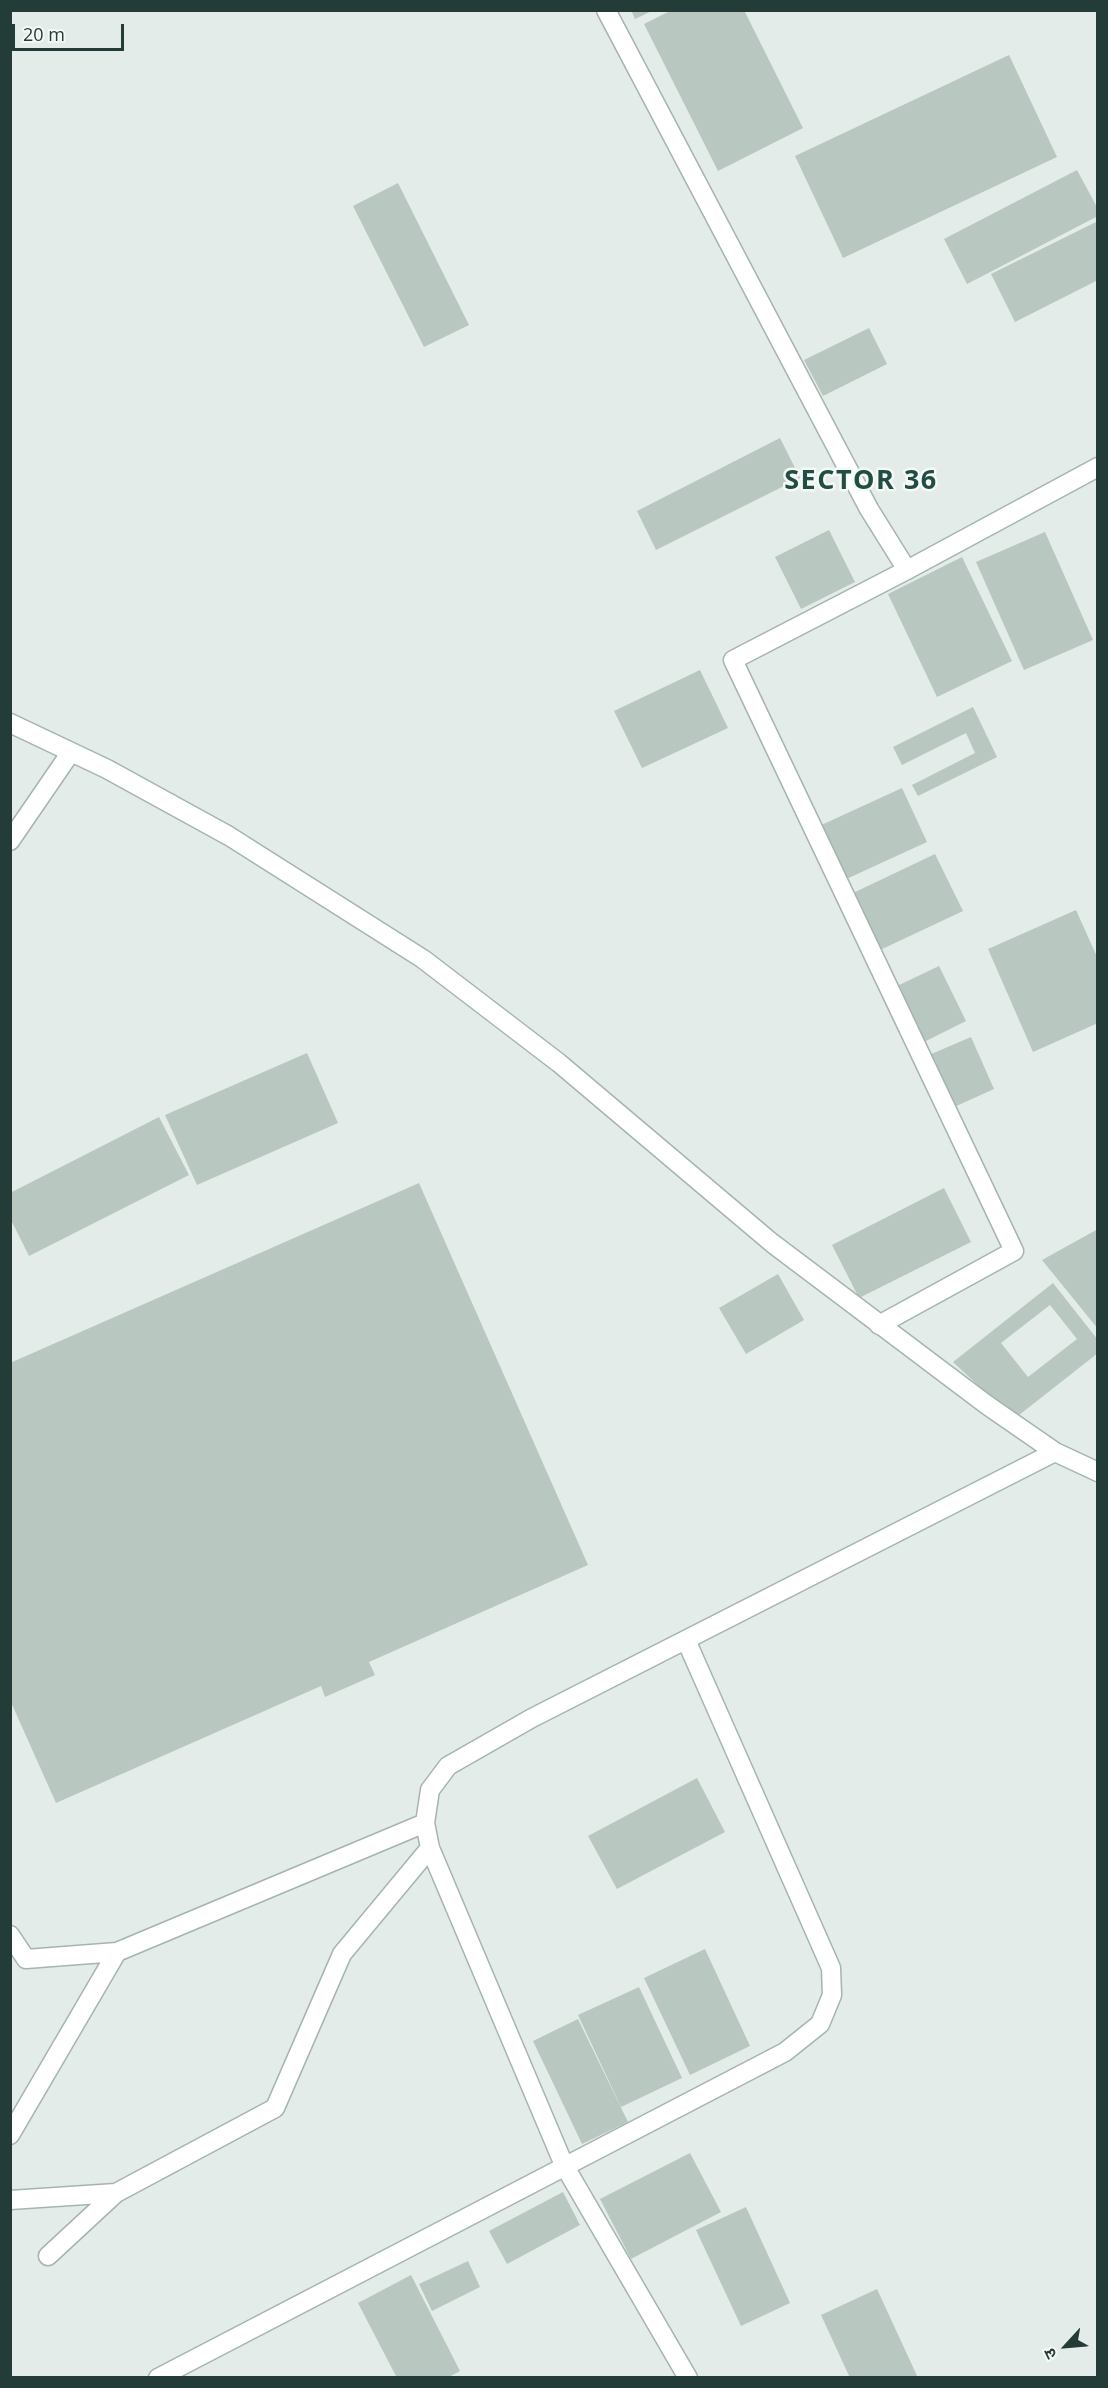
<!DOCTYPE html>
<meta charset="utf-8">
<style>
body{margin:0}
#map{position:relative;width:1108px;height:2388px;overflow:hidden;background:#e3ece8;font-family:"Open Sans","Noto Sans Devanagari",sans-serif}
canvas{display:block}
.frame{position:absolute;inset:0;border:12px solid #243c37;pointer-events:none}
.north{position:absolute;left:1036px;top:2316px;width:60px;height:60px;-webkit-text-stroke:4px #f4f9f6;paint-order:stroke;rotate:244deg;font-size:16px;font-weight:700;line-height:24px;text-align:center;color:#243c37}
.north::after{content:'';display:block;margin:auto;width:21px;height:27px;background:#243c37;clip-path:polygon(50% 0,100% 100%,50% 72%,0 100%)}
.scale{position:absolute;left:12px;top:24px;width:112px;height:27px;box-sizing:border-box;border:3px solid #243c37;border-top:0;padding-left:8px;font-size:18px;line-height:21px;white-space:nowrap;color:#243c37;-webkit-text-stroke:4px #f4f9f6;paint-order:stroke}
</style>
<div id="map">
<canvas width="1108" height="2388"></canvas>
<div class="frame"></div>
<div class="north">उ</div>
<div class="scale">20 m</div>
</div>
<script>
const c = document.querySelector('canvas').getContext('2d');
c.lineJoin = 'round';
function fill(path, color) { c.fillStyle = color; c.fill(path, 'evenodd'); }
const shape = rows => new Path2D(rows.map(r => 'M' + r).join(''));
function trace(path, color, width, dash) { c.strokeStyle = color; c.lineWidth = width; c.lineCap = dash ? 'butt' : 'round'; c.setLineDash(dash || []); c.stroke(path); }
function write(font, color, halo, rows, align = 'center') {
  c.font = font + ' "Open Sans",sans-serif'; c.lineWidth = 5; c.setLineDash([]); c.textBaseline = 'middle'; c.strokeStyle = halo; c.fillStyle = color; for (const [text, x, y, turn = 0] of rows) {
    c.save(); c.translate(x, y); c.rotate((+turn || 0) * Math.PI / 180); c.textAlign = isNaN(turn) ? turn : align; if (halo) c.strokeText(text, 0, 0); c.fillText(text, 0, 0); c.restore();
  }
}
const building = shape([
 [631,10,654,10,635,19],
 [672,10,744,10,803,128,718,171,644,24],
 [1009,55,1057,157,843,258,795,156],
 [1077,170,1098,209,1098,216,967,284,944,239],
 [398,183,469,325,424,347,353,206],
 [1098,221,1098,280,1015,322,991,274],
 [869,328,887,364,823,396,804,360],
 [780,438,800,478,656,550,637,511],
 [829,530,855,582,801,609,775,557],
 [1045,532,1093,640,1024,670,976,562],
 [962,557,1012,661,937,697,888,594],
 [700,670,728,728,642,768,614,711],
 [973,707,997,757,918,796,912,785,975,753,966,733,902,765,893,747],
 [902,788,927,842,842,881,817,827],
 [935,854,963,911,878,951,851,894],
 [1076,910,1098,959,1098,1023,1033,1052,988,949],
 [939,966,966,1021,922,1043,895,987],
 [971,1037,994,1089,952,1108,929,1055],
 [307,1053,338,1123,197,1185,165,1115],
 [159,1117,189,1175,29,1256,10,1218,10,1193],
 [419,1183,588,1565,369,1662,375,1675,325,1697,321,1686,56,1803,10,1700,10,1363],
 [944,1188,971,1242,859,1298,832,1245],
 [1098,1229,1098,1329,1042,1260],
 [778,1274,804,1320,746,1354,719,1308],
 [1053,1283,1098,1340,1098,1353,1014,1419,953,1362],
 [1050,1305,1077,1339,1028,1377,1001,1343],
 [697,1778,725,1832,617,1889,588,1836],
 [705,1949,750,2046,690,2075,644,1978],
 [639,1987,682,2078,621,2107,578,2015],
 [578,2019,628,2122,582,2144,533,2041],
 [690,2153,721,2212,631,2259,600,2199],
 [563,2192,580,2225,507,2264,489,2231],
 [746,2207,790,2303,741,2326,696,2230],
 [468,2261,480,2287,432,2311,419,2284],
 [411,2275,460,2371,447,2378,397,2378,358,2303],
 [877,2289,918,2378,850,2378,821,2315]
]);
const minor = shape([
 [606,10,869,509,907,570],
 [10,723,107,769,229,836,423,959,559,1063,772,1243,987,1405,1055,1452,1098,1472],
 [10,841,71,752],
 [879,1325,1014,1251,733,660,907,570,1098,467],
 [10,1935,26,1959,117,1952,425,1823],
 [10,2135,117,1952],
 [116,2193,275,2108,342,1954,430,1848],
 [10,2200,116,2193,48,2256],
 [158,2378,785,2052,820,2024,832,1995,831,1968,686,1640],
 [688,2378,564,2165,430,1848,425,1823,430,1790,448,1766,532,1718,1055,1452]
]);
const districtNames = [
 ["SECTOR 36",861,481]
];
fill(building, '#b9c7c1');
trace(minor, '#a6b4af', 21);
trace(minor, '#fff', 18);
c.letterSpacing = '1.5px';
write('bold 27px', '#214d44', '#f4f9f6', districtNames);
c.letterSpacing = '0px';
</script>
